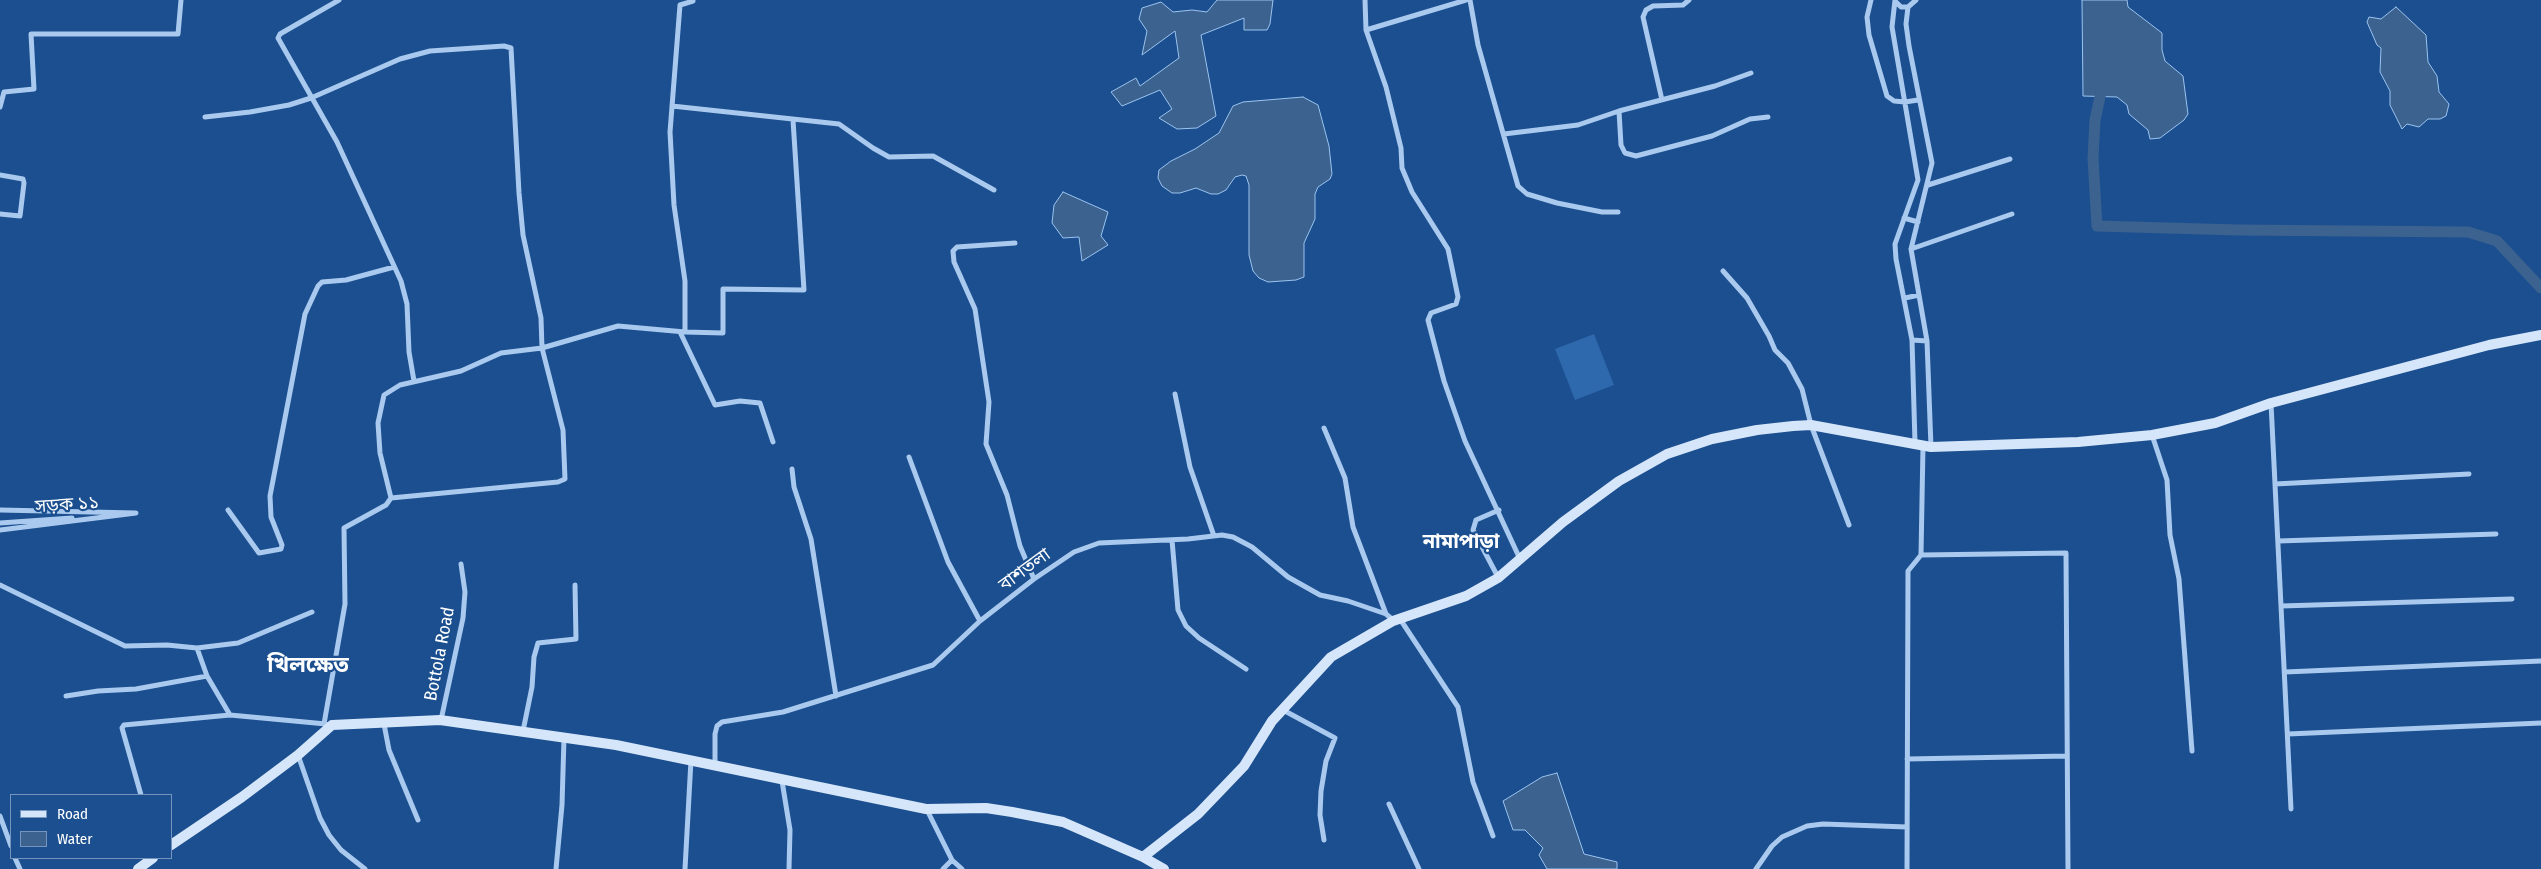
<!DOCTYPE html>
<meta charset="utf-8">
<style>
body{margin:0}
#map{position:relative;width:2541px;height:869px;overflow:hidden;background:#1b4f8f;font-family:"Fira Sans Condensed",sans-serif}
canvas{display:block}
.legend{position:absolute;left:10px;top:794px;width:162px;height:65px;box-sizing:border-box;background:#1b4f8f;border:1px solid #7695bc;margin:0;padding:6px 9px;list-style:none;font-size:15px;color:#fff}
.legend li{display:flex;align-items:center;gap:10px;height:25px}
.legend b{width:25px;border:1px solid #7695bc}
</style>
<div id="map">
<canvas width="2541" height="869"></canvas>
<ul class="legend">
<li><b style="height:6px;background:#d6e6fa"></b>Road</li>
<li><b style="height:14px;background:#3c6290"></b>Water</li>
</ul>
</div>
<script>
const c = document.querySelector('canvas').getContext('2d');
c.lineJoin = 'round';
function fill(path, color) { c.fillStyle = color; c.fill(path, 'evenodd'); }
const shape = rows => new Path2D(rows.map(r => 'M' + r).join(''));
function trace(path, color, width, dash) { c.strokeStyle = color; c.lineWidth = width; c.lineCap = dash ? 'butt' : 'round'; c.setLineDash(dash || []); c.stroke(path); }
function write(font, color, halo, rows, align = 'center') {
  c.font = font + ' "Fira Sans Condensed","Noto Sans Bengali",sans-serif'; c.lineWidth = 4.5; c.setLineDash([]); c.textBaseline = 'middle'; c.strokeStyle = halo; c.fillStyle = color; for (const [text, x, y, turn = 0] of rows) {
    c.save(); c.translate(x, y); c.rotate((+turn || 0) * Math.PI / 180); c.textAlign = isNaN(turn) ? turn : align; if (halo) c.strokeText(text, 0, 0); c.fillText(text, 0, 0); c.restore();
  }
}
const green = shape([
 [1594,334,1614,385,1575,400,1555,349]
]);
const water = shape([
 [1217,0,1273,0,1270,24,1267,30,1244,30,1244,18,1201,35,1216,116,1197,128,1177,129,1159,118,1172,109,1160,90,1122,106,1111,92,1136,78,1140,86,1179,58,1175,31,1142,55,1147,31,1139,19,1142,8,1161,2,1173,12,1192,10,1207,12,1217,0],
 [2082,0,2127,0,2128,7,2162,33,2162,50,2165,61,2183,76,2188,114,2184,120,2160,138,2150,139,2148,130,2129,114,2127,105,2117,97,2083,96,2082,0],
 [2396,7,2426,35,2428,62,2437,76,2439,92,2449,104,2446,116,2440,119,2428,119,2419,127,2407,124,2402,129,2390,105,2390,91,2380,72,2381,48,2377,45,2367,22,2369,17,2381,19,2396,7],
 [1303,97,1318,105,1329,146,1332,174,1330,179,1318,187,1315,194,1315,219,1304,243,1304,277,1296,280,1268,282,1259,278,1253,271,1249,255,1249,185,1246,176,1242,175,1235,177,1226,190,1218,194,1211,194,1196,188,1180,193,1172,193,1162,186,1158,178,1159,170,1171,161,1195,149,1219,133,1233,106,1243,102,1303,97],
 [1063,192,1108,212,1101,236,1108,245,1082,261,1079,237,1063,238,1052,223,1054,205,1063,192],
 [1557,773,1584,854,1617,862,1617,869,1547,869,1539,855,1543,848,1525,830,1513,830,1503,801,1542,777,1557,773]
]);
const canal = shape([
 [2103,83,2095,120,2093,158,2097,226,2238,230,2468,232,2497,241,2541,288]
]);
const street = shape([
 [339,0,280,34,278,38,337,142,401,281,407,304,409,352,414,381],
 [1365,0,1366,30,1386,87,1401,148,1402,168,1412,192,1448,249,1458,297,1456,304,1431,313,1428,320,1444,381,1465,441,1520,559],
 [1470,0,1478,45,1518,186,1527,194,1557,203,1602,212,1618,212],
 [1871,0,1867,17,1869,35,1887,96,1894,101,1905,102,1918,100],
 [1895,0,1892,27,1918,180,1895,244,1896,259,1912,340,1915,443],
 [1896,2,1901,7,1908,7,1916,0],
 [1908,7,1906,24,1909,46,1932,163,1911,249,1927,341,1931,447],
 [1366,30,1466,0],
 [1662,100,1643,17,1646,10,1653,6,1683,5,1689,0],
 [672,106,839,124,873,148,889,157,933,156,994,190],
 [0,107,4,92,34,89,31,34,178,34,181,0],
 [1619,111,1621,145,1625,153,1636,156,1712,136,1750,119,1768,117],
 [205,117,250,112,289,105,311,98,400,59,430,51,504,46,511,48,519,193,523,235,541,318,542,348,563,430,565,479,558,482,391,498],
 [1504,134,1578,125,1619,111,1715,86,1751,73],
 [0,175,23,179,24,183,20,216,0,214],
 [1928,185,2010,159],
 [1904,218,1918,222],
 [1015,243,957,247,953,251,954,262,975,309,989,402,986,444,1007,495,1020,546,1034,579],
 [1911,249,2012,214],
 [1723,271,1747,298,1769,336,1775,350,1788,363,1802,389,1811,425,1849,525],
 [1905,298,1919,295],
 [680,332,715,405,740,401,760,403,773,442],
 [685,332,685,281,674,205,670,132,680,5,693,1],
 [1912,340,1927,341],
 [1175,394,1190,467,1214,536],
 [2271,403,2291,809],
 [1324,428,1345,478,1353,527,1386,614],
 [2152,435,2167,480,2170,535,2179,579,2192,751],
 [1923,446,1921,555,2066,553,2068,869],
 [909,457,948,562,980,621],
 [792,469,794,487,811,539,836,696],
 [2275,484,2469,474],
 [0,510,136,513,0,530],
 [228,510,259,553,281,549,282,545,271,517,270,496,305,314,318,286,322,282,346,280,394,267],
 [0,523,72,518],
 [1172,540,1178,610,1186,626,1199,638,1246,669],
 [2278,541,2496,534],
 [1498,577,1473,530,1476,520,1499,510],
 [0,585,125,646,167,645,197,648,238,643,312,612],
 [2281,606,2512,599],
 [1400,619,1458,707,1473,782,1493,836],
 [197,648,207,676,230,715],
 [2285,672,2541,661],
 [66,696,98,691,136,689,207,676],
 [1283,710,1335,738,1326,761,1321,791,1320,815,1324,840],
 [441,720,463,618,465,592,461,564],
 [324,724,345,604,344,528,386,505,391,498,380,453,378,423,384,395,400,385,461,371,501,353,542,348,618,326,685,332,723,333,723,289,804,290,793,120],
 [384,724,389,750,418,820],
 [523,731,532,687,534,657,538,643,576,639,575,585],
 [2288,734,2541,723],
 [298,755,320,818,329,835,341,850,365,869],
 [1907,759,2067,756],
 [715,764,715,734,717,726,722,722,783,712,933,665,980,621,1034,579,1074,552,1099,543,1188,539,1222,535,1233,537,1252,547,1288,577,1320,595,1348,601,1386,614,1393,620],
 [782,781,790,830,789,869],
 [141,795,122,728,124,725,230,715,326,724],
 [1389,804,1419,869],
 [927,810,952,860,943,869],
 [0,816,11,846],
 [15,858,20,869],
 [952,860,962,869],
 [556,869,562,805,564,738],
 [685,869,691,760],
 [1756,869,1772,846,1782,837,1807,826,1823,824,1907,827],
 [1907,869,1908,571,1921,555]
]);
const secondary = shape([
 [171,845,242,797,298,755,332,725,440,720,616,745,926,809,986,808,1012,812,1063,822,1143,857,1198,814,1244,766,1272,721,1331,657,1393,621,1466,596,1498,578,1563,522,1619,481,1667,454,1712,439,1757,430,1793,426,1811,425,1931,447,2078,442,2152,435,2215,423,2271,403,2489,345,2541,335],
 [1143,857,1164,869],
 [138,869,153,858]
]);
const streetNames = [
 ["সড়ক ১১",67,505,-4],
 ["বাশতলা",1025,570,-36],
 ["Bottola Road",440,654,-79]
];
const quarterNames = [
 ["নামাপাড়া",1461,542]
];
const districtNames = [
 ["খিলক্ষেত",308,666]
];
fill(green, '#2e69ad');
fill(water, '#3c6290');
trace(water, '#9cc4f0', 1);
trace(canal, '#3c6290', 11);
trace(street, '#a9c9ee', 5);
trace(secondary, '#d6e6fa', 10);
write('18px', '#fff', '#1b4f8f', streetNames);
write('bold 20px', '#fff', '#1b4f8f', quarterNames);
write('bold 22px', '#fff', '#1b4f8f', districtNames);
</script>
